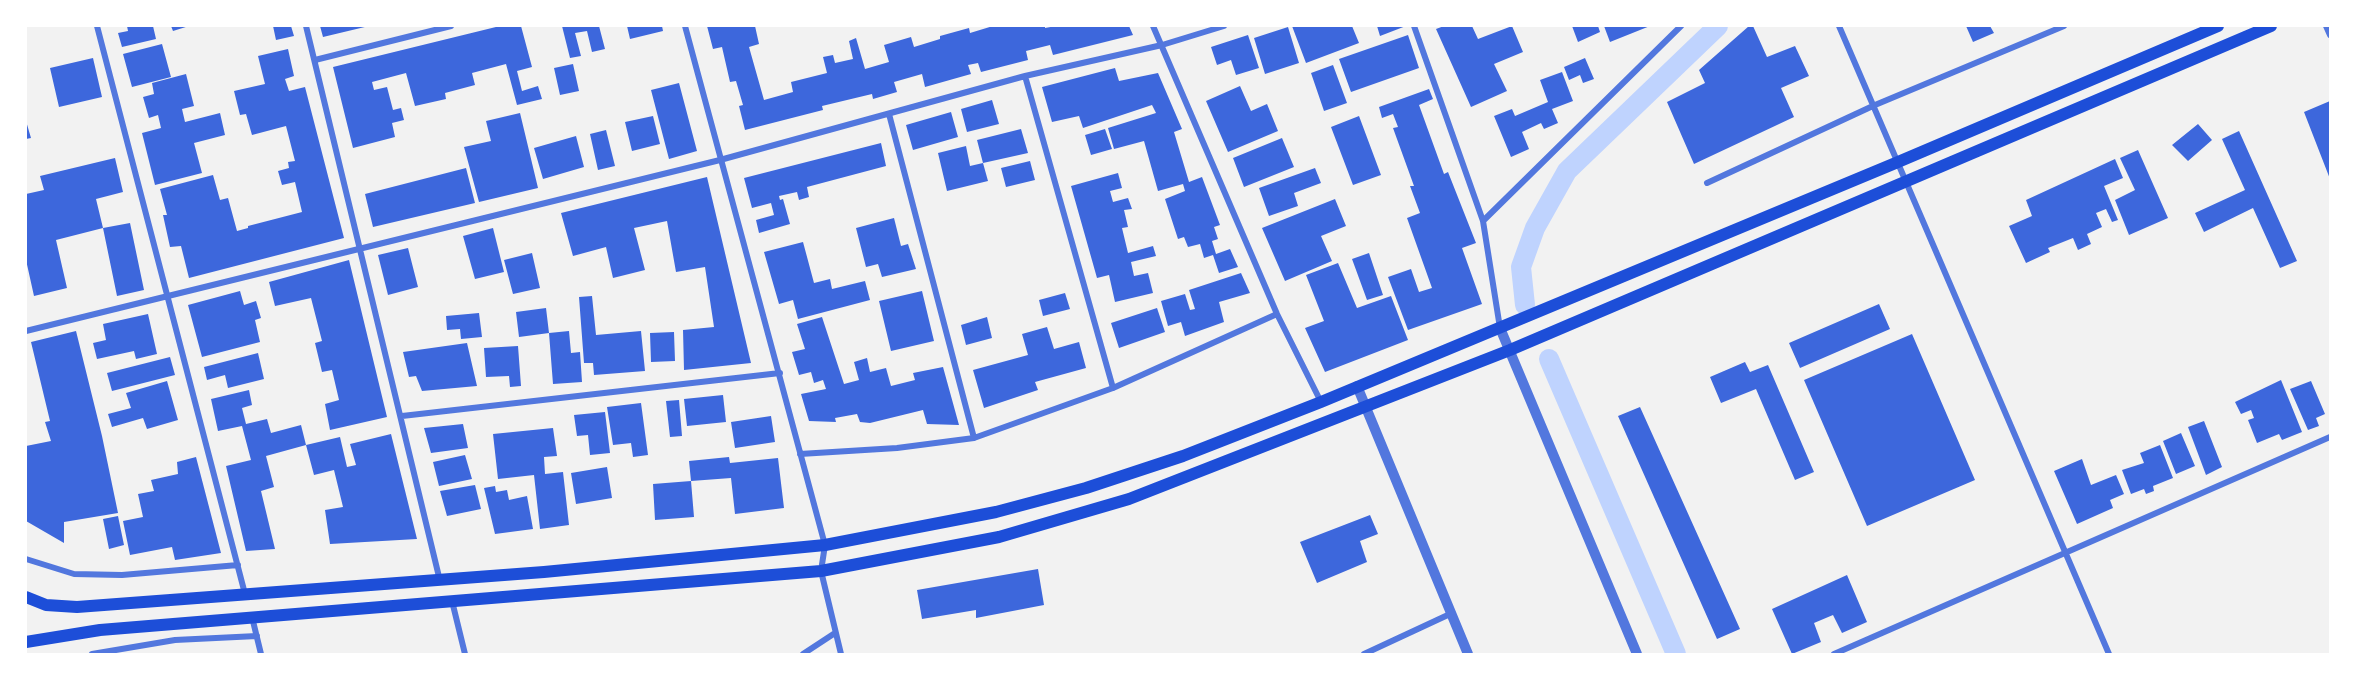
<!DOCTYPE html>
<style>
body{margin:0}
#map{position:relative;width:2356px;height:680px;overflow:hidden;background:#f2f2f2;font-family:Rubik,sans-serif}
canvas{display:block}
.frame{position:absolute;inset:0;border:27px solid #fff;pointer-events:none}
</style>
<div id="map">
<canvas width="2356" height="680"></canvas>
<div class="frame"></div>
</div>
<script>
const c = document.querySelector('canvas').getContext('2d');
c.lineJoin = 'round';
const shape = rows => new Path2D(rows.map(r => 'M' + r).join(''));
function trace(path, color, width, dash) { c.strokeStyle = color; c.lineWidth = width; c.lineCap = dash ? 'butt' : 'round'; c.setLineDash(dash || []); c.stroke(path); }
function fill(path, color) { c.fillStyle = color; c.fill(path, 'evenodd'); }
const canal = shape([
 [1525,305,1521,267,1535,228,1567,171,1718,26],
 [1549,359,1676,654]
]);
const building = shape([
 [127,26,153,26,156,39,122,47,118,33,128,31],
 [171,26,189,26,173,31],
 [273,26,291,26,294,36,276,40],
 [320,26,369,26,323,37],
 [500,26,521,26,532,67,517,71,522,91,538,86,542,99,517,105,506,64,472,73,475,85,445,93,446,99,415,106,406,73,372,82,374,90,387,87,393,110,401,108,404,120,392,123,395,137,353,148,333,67],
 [562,26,599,26,605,49,592,52,587,31,575,33,581,56,570,58],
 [627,26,662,26,663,31,630,39],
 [707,26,755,26,759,44,749,47,764,100,793,92,791,82,827,73,823,57,833,55,835,63,853,59,849,41,856,38,865,69,889,62,884,45,911,37,914,47,940,39,940,36,969,28,970,33,993,26,1045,26,1045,28,1056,26,1129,26,1133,35,1053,55,1050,45,1026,51,1028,60,981,72,978,63,968,65,971,74,925,87,922,74,894,82,897,92,873,99,872,94,822,106,823,110,745,130,739,106,743,105,736,81,730,82,722,47,713,49],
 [1292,26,1352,26,1359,43,1306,63],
 [1377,26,1406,26,1380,36],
 [1444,26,1472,26,1478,39,1512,26,1523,52,1494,64,1507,91,1471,107,1436,29],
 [1572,26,1598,26,1600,32,1578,42],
 [1604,26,1650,26,1610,42],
 [1749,26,1753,26,1767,57,1795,46,1809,76,1781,88,1794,117,1694,164,1667,102,1705,83,1699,70],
 [1966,26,1990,26,1994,33,1973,42],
 [1288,27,1299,63,1265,74,1254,38],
 [1248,35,1259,68,1236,75,1231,60,1217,65,1211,47],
 [1408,35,1419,68,1351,92,1339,59],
 [162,44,171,77,132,87,123,54],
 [288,49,294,76,285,79,289,91,305,87,344,238,189,278,181,246,170,247,163,215,167,215,160,189,213,175,220,200,228,198,237,231,248,228,248,226,302,212,295,182,282,185,278,171,289,168,288,162,295,161,286,126,252,135,246,114,240,115,234,91,265,84,258,56],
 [93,58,102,97,59,107,50,68],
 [1585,58,1594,79,1583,83,1580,75,1569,80,1564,67],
 [573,64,579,91,560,95,554,68],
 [1333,65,1347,103,1324,111,1311,73],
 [1115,68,1119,81,1158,73,1182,129,1174,132,1189,182,1202,177,1220,225,1214,227,1218,239,1212,241,1216,254,1230,249,1238,267,1219,273,1213,255,1204,258,1200,244,1188,247,1184,237,1178,239,1165,199,1185,191,1183,184,1158,191,1144,141,1114,149,1108,128,1156,113,1152,105,1083,128,1079,116,1052,122,1042,87],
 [1562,72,1573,101,1552,109,1558,123,1544,129,1541,123,1522,132,1529,149,1511,157,1494,116,1512,109,1515,116,1548,102,1540,80],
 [186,74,194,106,182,109,185,122,220,113,225,135,194,143,202,173,155,185,142,133,161,128,158,115,149,118,143,97,154,94,152,83],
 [679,83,697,151,669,159,651,90],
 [1240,86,1251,111,1267,104,1278,131,1228,152,1206,101],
 [1429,89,1433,99,1419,105,1444,174,1448,172,1476,243,1462,248,1482,304,1408,330,1388,277,1411,269,1419,292,1432,288,1407,218,1420,213,1410,186,1414,186,1393,128,1398,127,1393,114,1382,118,1379,107],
 [992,100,999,124,967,132,961,109],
 [2330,101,2330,179,2304,112],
 [951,112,958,137,913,150,906,125],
 [520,113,538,188,479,202,464,147,491,141,486,121],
 [653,116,660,144,632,151,625,122],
 [1359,116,1381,175,1353,185,1331,127],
 [26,121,31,138,26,139],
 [2198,124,2212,140,2188,161,2172,145],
 [1021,129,1028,153,983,163,977,140],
 [1105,129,1112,149,1091,155,1085,135],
 [606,130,615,166,598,170,590,134],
 [2239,131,2297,261,2280,268,2253,208,2204,232,2195,213,2245,190,2222,139],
 [576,136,584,167,543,179,534,148],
 [1282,138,1294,167,1244,187,1233,158],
 [881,143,886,166,807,187,809,197,799,200,797,192,779,196,780,200,783,199,790,224,759,233,756,220,774,215,771,203,752,208,744,178],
 [966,146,970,166,983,163,988,181,947,191,938,153],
 [2138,150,2168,218,2129,235,2115,200,2135,190,2120,158],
 [115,158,123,192,96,199,103,228,56,240,67,288,34,296,26,260,26,194,44,190,40,176],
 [2115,159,2123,178,2104,186,2118,220,2112,222,2106,209,2096,213,2102,227,2087,234,2091,244,2078,250,2073,238,2048,248,2050,252,2026,263,2009,226,2032,216,2026,200],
 [1030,161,1035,180,1006,187,1001,168],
 [466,168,475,203,373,227,365,194],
 [1315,168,1321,183,1294,193,1298,206,1269,216,1259,188],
 [1118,173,1122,188,1110,191,1113,202,1128,198,1132,209,1124,210,1128,227,1122,228,1128,253,1153,246,1156,256,1131,262,1134,276,1148,273,1153,293,1115,302,1109,275,1097,278,1071,186],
 [707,177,751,363,684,370,683,330,714,327,705,267,676,272,667,221,634,228,645,270,613,278,606,247,573,256,561,213],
 [1335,199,1346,226,1321,236,1332,261,1285,281,1262,228],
 [894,218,901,246,908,244,916,269,882,277,878,264,866,267,856,228],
 [130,223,144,290,117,296,103,228],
 [493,228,504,272,475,279,463,236],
 [803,242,814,283,830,279,832,289,865,281,870,300,798,319,793,300,779,304,764,252],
 [408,248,418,287,388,295,378,255],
 [532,253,540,288,513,294,504,260],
 [1369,253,1383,295,1367,300,1352,259],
 [349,260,387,417,330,430,325,404,339,400,332,370,322,372,315,343,322,341,311,298,275,306,269,282],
 [1338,263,1357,308,1391,296,1408,340,1325,372,1305,328,1324,321,1306,275],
 [1241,273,1250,293,1219,302,1224,322,1185,336,1181,322,1168,326,1161,301,1185,294,1190,310,1195,309,1189,290],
 [240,291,244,305,256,301,261,318,255,320,260,342,202,357,188,305],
 [922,291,934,341,891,351,879,301],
 [1065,293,1070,309,1043,316,1039,300],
 [592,296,596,335,641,331,645,371,594,375,593,363,584,363,579,297],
 [1879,304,1890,329,1800,368,1789,343],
 [546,308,549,333,569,331,571,353,580,352,582,382,553,384,549,333,519,337,516,312],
 [1157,308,1165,332,1119,348,1111,323],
 [479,313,482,337,461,339,460,329,447,330,446,316],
 [148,314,157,354,136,359,134,351,97,359,93,343,106,340,103,324],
 [822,317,844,384,859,380,854,362,867,358,870,372,886,368,891,386,915,380,913,373,943,367,959,425,927,424,923,410,870,423,860,422,857,414,835,418,836,422,809,421,801,394,826,389,823,380,814,383,811,372,799,375,792,352,805,349,797,324],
 [987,317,992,338,966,345,961,325],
 [1047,327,1054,349,1079,342,1086,368,1035,382,1038,390,984,408,973,370,1028,355,1022,334],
 [76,331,102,436,118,513,64,522,64,543,26,521,26,446,51,441,45,422,50,421,31,342],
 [674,332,675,361,651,362,650,333],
 [1912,334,1975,480,1867,526,1804,380],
 [467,343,477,386,422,391,416,376,409,377,403,352],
 [518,346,521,386,510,387,509,376,486,377,484,348],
 [258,353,264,379,228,388,225,375,207,380,204,367],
 [170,357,175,375,112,391,107,373],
 [1745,362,1750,372,1768,365,1814,472,1795,480,1756,389,1721,403,1710,377],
 [2281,380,2302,432,2282,440,2279,434,2257,443,2248,420,2254,418,2251,410,2241,414,2235,402],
 [167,381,178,420,147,429,143,418,112,427,108,414,131,408,126,393],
 [2311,381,2325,414,2316,418,2319,426,2308,430,2290,389],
 [249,390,252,405,242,408,246,424,267,419,271,433,301,425,306,445,266,456,274,487,261,491,275,549,246,551,226,466,251,460,242,426,218,431,211,399],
 [723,395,726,422,687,426,684,399],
 [679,400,682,436,670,437,666,401],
 [641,403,648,455,633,457,631,443,613,445,607,407],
 [1640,407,1740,629,1717,639,1618,416],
 [605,412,610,453,590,455,588,435,577,436,574,415],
 [771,416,775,442,735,448,731,422],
 [2204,421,2222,467,2206,475,2188,427],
 [463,424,468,448,431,453,424,428],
 [553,428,557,456,544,457,545,474,563,472,569,525,540,529,534,475,498,479,493,434],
 [2181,433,2195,466,2176,474,2163,441],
 [391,434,417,539,330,544,325,510,343,507,334,470,314,475,306,445,340,437,347,467,356,465,350,444],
 [2160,445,2173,478,2153,486,2154,491,2146,494,2144,489,2131,494,2122,470,2144,463,2140,453],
 [465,455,472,479,439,486,433,462],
 [196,457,221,553,175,560,172,547,130,555,123,521,143,517,138,494,154,491,151,480,178,474,177,462],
 [729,457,730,463,778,458,784,508,735,514,731,478,691,481,689,461],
 [2082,459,2091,485,2116,475,2124,494,2110,500,2113,508,2077,524,2054,471],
 [607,467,612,498,576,504,571,473],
 [691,481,694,517,655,520,653,484],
 [475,485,481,509,447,516,440,491],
 [495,486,496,492,507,490,509,500,527,496,533,529,495,534,484,488],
 [1370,515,1378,534,1360,541,1367,562,1317,583,1300,542],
 [118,516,124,545,109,549,103,519],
 [1038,569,1044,605,976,618,976,610,922,619,917,590],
 [1847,575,1867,622,1842,633,1833,615,1814,623,1821,642,1792,654,1772,609]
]);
const minor = shape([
 [97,26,245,594],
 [306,26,440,581],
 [685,26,825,545,821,571,841,654],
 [1153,26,1277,314,1321,402],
 [1414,26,1483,221,1500,328],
 [1839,26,2109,654],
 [2326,26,2330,35],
 [315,60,451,26],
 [1025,76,1113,388],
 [889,114,974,438],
 [1707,183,1875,105,2064,26],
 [1483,221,1681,26],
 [26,331,720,160,1025,76,1162,45,1224,26],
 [402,416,780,373],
 [800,454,897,448,974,438,1113,388,1277,314],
 [26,559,74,574,122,575,238,565],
 [452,601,465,654],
 [252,617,261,654],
 [92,654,175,640,257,636],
 [803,654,835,633],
 [1364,654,1450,614],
 [1834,654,2330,437]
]);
const tertiary = shape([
 [1500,328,1637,654],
 [1357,386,1468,654]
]);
const secondary = shape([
 [26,597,46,605,77,607,544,572,825,545,996,512,1086,488,1183,456,1321,402,1898,162,2218,26],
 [26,642,100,630,821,571,999,537,1129,499,1510,350,2271,26]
]);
trace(canal, '#bfd3fe', 20);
fill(building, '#3d67dc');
trace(minor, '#5277de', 6);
trace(tertiary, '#5277de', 10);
trace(secondary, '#1d4ed8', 12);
</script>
